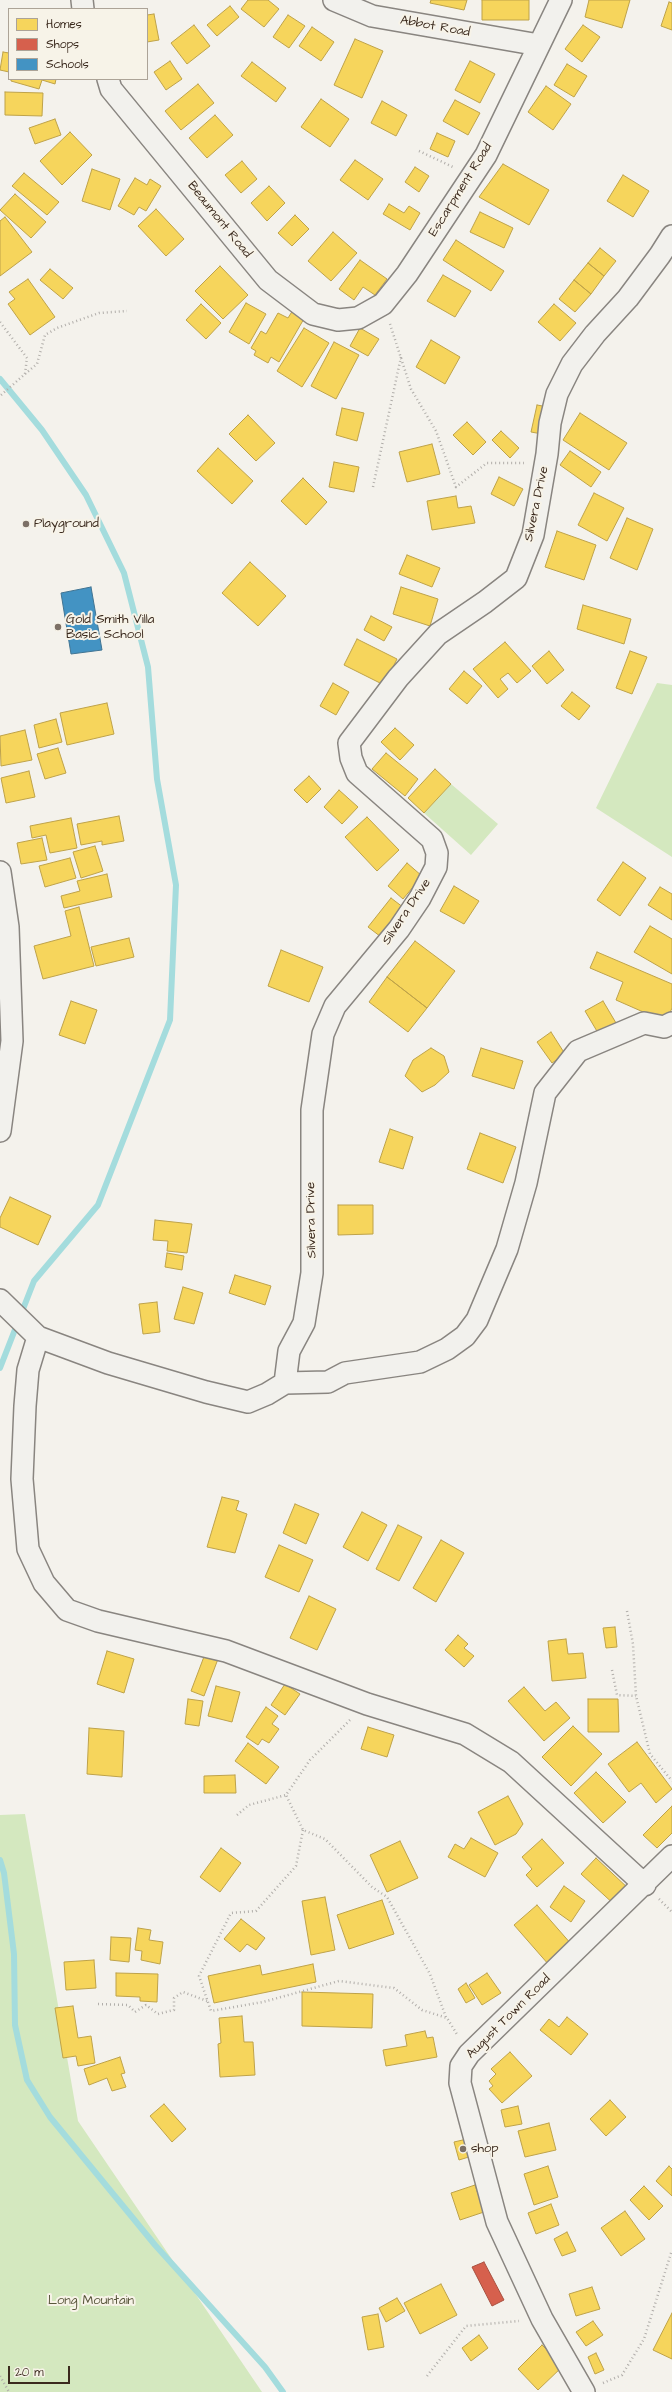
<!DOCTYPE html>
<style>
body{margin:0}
#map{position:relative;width:672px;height:2392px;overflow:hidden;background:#f4f2ec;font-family:"Architects Daughter",sans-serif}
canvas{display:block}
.legend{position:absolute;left:8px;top:8px;width:140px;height:72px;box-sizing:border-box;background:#f7f3e8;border:1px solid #aca397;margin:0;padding:5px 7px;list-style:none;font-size:12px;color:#3b2a1e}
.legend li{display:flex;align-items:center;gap:8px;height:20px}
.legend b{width:20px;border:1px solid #aca397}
.scale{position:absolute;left:8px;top:2366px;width:62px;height:18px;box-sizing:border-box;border:2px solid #3b2a1e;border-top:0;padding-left:5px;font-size:12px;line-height:14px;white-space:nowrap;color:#3b2a1e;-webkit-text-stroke:3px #f7f3e8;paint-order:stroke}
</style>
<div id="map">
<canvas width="672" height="2392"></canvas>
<ul class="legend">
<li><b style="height:11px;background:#f6d55c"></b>Homes</li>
<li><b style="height:11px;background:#d6604d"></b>Shops</li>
<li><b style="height:11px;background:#4393c3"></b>Schools</li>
</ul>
<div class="scale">20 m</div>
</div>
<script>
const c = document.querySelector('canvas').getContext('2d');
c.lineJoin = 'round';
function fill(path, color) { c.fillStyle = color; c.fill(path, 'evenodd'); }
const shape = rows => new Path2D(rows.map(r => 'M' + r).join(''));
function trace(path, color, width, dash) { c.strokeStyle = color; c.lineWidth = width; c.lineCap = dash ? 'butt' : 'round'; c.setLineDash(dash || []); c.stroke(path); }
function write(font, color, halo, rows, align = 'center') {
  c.font = font + ' "Architects Daughter",sans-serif'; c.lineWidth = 4; c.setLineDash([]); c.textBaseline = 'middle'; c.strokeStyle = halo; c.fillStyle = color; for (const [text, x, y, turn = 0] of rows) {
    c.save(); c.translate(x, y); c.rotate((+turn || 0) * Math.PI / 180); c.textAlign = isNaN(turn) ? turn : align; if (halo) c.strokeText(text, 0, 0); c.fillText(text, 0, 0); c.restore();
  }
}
const green = shape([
 [657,683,672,685,672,857,596,808],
 [451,784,498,824,471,855,424,813],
 [25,1814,78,2121,262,2392,0,2392,0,1815]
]);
const homes = shape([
 [248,0,268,0,279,9,264,27,241,9,248,0],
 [431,0,467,0,464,10,430,3,431,0],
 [482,0,529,0,529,20,482,20,482,0],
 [589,0,630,0,622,28,585,17,589,0],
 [669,2,672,3,672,30,661,26,669,2],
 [230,6,239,17,217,36,207,25,230,6],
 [154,14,159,40,147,42,147,15,154,14],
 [288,15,305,26,289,48,273,37,288,15],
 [194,25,210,46,187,64,171,43,194,25],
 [583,25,600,37,582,62,565,49,583,25],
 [312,27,334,42,321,61,299,46,312,27],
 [355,39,383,51,362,98,334,85,355,39],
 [3,52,9,53,9,72,0,70,3,52],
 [170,61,182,79,166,90,154,72,170,61],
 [470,61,495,74,480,103,455,90,470,61],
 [252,62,286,88,276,102,241,76,252,62],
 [567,64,587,76,574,97,554,85,567,64],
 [11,79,56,79,55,84,42,80,39,89,11,81,11,79],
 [198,84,214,103,181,130,165,111,198,84],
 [546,86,571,104,553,130,528,112,546,86],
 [5,92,43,93,42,116,5,115,5,92],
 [321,99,349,119,330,147,301,127,321,99],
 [455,100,480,113,468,135,443,121,455,100],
 [382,101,407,115,396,136,371,123,382,101],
 [215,115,233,135,207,158,189,138,215,115],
 [55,119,61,135,35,144,29,128,55,119],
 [70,132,92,155,62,185,40,161,70,132],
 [437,133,455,141,448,157,430,149,437,133],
 [355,160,383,179,368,200,340,180,355,160],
 [242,161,257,179,241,193,225,175,242,161],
 [503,164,549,190,529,225,479,197,503,164],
 [415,167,429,176,419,192,405,182,415,167],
 [92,169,120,179,110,210,82,201,92,169],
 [24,173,59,202,47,215,12,186,24,173],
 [623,175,649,191,633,217,607,201,623,175],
 [135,178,147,185,150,179,161,186,146,211,139,207,134,215,118,206,135,178],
 [269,186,285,203,267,221,251,203,269,186],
 [15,194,46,222,31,238,0,210,15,194],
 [389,204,404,213,409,206,420,213,410,230,383,214,389,204],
 [156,209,184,239,166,256,138,226,156,209],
 [480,212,513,228,504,248,470,232,480,212],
 [295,215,309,229,292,246,278,233,295,215],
 [5,217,32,252,0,276,0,221,5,217],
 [333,232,357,253,331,281,308,261,333,232],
 [456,240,504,271,491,291,443,260,456,240],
 [600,248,616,261,604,276,588,263,600,248],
 [360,260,387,279,375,295,363,287,354,300,339,289,360,260],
 [588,263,604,276,591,294,574,280,588,263],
 [220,266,248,295,223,319,195,291,220,266],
 [50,269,73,288,63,299,40,280,50,269],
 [443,275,471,291,455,317,427,301,443,275],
 [28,279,55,317,30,335,8,304,15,299,9,292,28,279],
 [574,280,591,294,575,312,559,299,574,280],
 [246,303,266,314,249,344,229,332,246,303],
 [201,304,221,323,206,339,186,320,201,304],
 [554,304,576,323,560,341,538,322,554,304],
 [293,310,305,317,279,362,271,357,268,363,254,355,256,351,251,348,261,331,266,334,278,313,288,318,293,310],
 [304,328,329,343,302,387,277,371,304,328],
 [360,328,379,339,368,356,350,346,360,328],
 [431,340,460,357,445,384,416,367,431,340],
 [334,342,359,355,336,399,311,386,334,342],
 [537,405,548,407,542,434,531,432,537,405],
 [342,408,364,413,357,441,336,435,342,408],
 [580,413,627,443,609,470,563,440,580,413],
 [248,415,275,443,256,461,229,434,248,415],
 [467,422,486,442,473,455,453,435,467,422],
 [501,431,519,448,510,458,492,440,501,431],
 [432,444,440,474,407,482,399,452,432,444],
 [218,448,253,481,232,504,197,471,218,448],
 [570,451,601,472,591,487,560,465,570,451],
 [334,462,359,467,354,492,329,487,334,462],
 [499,477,523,489,514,506,491,494,499,477],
 [303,478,327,502,306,525,281,501,303,478],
 [594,493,624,508,607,541,578,525,594,493],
 [456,496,458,508,471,506,475,523,432,530,427,501,456,496],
 [627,518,653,529,637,570,610,558,627,518],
 [557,531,596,545,584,580,545,567,557,531],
 [407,555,440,568,432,587,399,574,407,555],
 [250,562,286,596,258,626,222,593,250,562],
 [401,587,438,599,430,626,393,614,401,587],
 [583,605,631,619,624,644,577,629,583,605],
 [371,616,392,627,384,641,364,630,371,616],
 [357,639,397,659,384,685,344,665,357,639],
 [505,642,531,671,517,683,508,673,500,679,508,689,498,698,473,669,505,642],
 [549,651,564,670,547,684,532,666,549,651],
 [630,651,647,657,632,694,616,688,630,651],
 [464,671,482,686,467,704,449,689,464,671],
 [333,683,349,692,336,715,320,706,333,683],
 [572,692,590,706,579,720,561,706,572,692],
 [107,703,114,734,67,745,60,713,107,703],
 [56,719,62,742,39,748,34,725,56,719],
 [395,728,414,745,400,760,381,742,395,728],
 [25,730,32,760,1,766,0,736,25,730],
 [58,748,66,773,45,779,37,754,58,748],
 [386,753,418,779,405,796,372,769,386,753],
 [435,769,451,784,424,813,408,798,435,769],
 [29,771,35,797,6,803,1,778,29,771],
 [309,776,321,789,307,803,294,790,309,776],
 [339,790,358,807,342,824,324,807,339,790],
 [119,816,124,841,102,845,102,841,81,845,77,824,119,816],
 [367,817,399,850,377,871,345,837,367,817],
 [71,818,77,848,50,853,46,835,32,838,30,826,71,818],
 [42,838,47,860,21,864,17,843,42,838],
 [95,846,103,871,81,878,73,852,95,846],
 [70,858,76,878,45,887,39,866,70,858],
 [623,862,646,878,620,916,597,900,623,862],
 [407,863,422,876,403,899,388,886,407,863],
 [107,874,112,897,64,908,61,896,80,891,77,881,107,874],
 [454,886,479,901,464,924,440,911,454,886],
 [660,887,672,894,672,920,648,905,660,887],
 [391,898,408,911,385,940,368,927,391,898],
 [79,907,94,966,43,979,34,946,71,936,65,911,79,907],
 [650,926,672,939,672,974,634,952,650,926],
 [129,938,134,957,96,966,91,947,129,938],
 [415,941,455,971,427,1008,387,977,415,941],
 [281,950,323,967,309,1002,268,986,281,950],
 [597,952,672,984,672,1008,666,1022,616,1000,623,982,590,968,597,952],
 [387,977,427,1008,408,1032,369,1002,387,977],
 [71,1001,97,1010,85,1044,59,1035,71,1001],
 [603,1001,619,1028,601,1038,585,1011,603,1001],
 [551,1032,565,1054,552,1063,537,1042,551,1032],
 [431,1048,444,1056,449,1072,435,1085,422,1092,405,1076,413,1060,431,1048],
 [481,1048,523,1061,514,1089,472,1076,481,1048],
 [390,1129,413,1137,403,1169,379,1162,390,1129],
 [480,1133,516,1147,503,1183,467,1169,480,1133],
 [10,1197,51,1216,38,1245,0,1227,0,1218,10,1197],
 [338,1205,373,1205,373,1234,338,1235,338,1205],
 [155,1220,192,1224,187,1253,167,1251,168,1241,153,1240,155,1220],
 [167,1253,184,1256,182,1270,165,1267,167,1253],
 [235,1275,271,1286,265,1305,229,1293,235,1275],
 [183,1287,203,1293,194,1324,174,1319,183,1287],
 [157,1302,160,1332,143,1334,139,1304,157,1302],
 [222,1497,239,1501,236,1510,247,1514,235,1553,207,1547,222,1497],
 [295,1504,319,1514,306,1544,283,1533,295,1504],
 [362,1512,387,1525,368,1561,343,1547,362,1512],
 [398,1525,422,1537,399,1581,376,1569,398,1525],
 [441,1540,464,1553,436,1602,413,1588,441,1540],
 [279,1545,313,1560,299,1592,265,1577,279,1545],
 [309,1596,336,1609,317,1650,290,1638,309,1596],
 [615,1627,617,1647,606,1648,603,1628,615,1627],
 [458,1635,468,1644,464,1648,474,1656,464,1667,445,1650,458,1635],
 [566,1639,568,1654,583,1653,586,1678,552,1681,548,1641,566,1639],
 [107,1651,134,1659,124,1693,97,1684,107,1651],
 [205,1654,218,1659,204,1696,191,1691,205,1654],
 [285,1684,300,1694,285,1715,271,1705,285,1684],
 [216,1686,240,1692,232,1722,208,1716,216,1686],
 [524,1687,545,1711,556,1702,570,1718,544,1741,508,1701,524,1687],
 [188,1699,203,1701,199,1726,185,1724,188,1699],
 [588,1699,618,1699,619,1732,588,1732,588,1699],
 [266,1707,278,1716,272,1724,279,1729,269,1743,262,1739,258,1745,246,1737,266,1707],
 [573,1726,602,1754,571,1786,542,1757,573,1726],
 [368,1727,394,1735,387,1757,361,1749,368,1727],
 [89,1728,124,1731,122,1777,87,1774,89,1728],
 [637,1742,672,1789,656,1803,641,1783,629,1792,608,1764,637,1742],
 [248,1743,279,1767,266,1784,235,1761,248,1743],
 [596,1772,626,1802,603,1823,574,1793,596,1772],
 [235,1775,236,1793,204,1793,204,1776,235,1775],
 [508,1796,523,1824,516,1834,495,1845,478,1812,508,1796],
 [672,1806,672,1833,657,1848,643,1835,672,1806],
 [471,1838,498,1853,485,1877,448,1857,455,1844,464,1849,471,1838],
 [542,1839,564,1863,537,1887,526,1875,532,1869,522,1857,542,1839],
 [400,1841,418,1878,387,1892,370,1855,400,1841],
 [221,1848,241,1863,220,1892,200,1877,221,1848],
 [596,1858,630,1890,616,1906,581,1874,596,1858],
 [564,1886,585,1901,571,1922,550,1907,564,1886],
 [325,1897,335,1950,311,1955,302,1901,325,1897],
 [382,1900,394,1934,349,1949,337,1915,382,1900],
 [537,1905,572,1945,549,1965,514,1925,537,1905],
 [241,1919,265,1938,256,1950,247,1944,240,1952,224,1939,241,1919],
 [138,1928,151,1930,149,1940,163,1942,160,1964,141,1960,142,1951,135,1950,138,1928],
 [111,1937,131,1938,129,1962,110,1960,111,1937],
 [94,1960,96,1988,66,1990,64,1962,94,1960],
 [313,1964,316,1982,214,2003,208,1976,260,1965,262,1975,313,1964],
 [116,1973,158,1974,157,2002,140,2001,140,1997,116,1996,116,1973],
 [487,1973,501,1993,482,2005,469,1985,487,1973],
 [466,1983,475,1998,466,2003,458,1989,466,1983],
 [302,1992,373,1994,372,2028,302,2026,302,1992],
 [73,2006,78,2038,91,2036,95,2063,78,2066,76,2056,63,2058,55,2008,73,2006],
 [242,2016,244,2042,253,2042,255,2075,220,2077,218,2044,221,2043,219,2018,242,2016],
 [567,2017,588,2034,571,2055,540,2030,549,2019,559,2027,567,2017],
 [425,2031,427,2038,433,2037,437,2057,386,2066,383,2050,407,2046,405,2035,425,2031],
 [510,2052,532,2076,502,2103,489,2089,493,2086,489,2081,496,2074,491,2069,510,2052],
 [120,2057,125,2073,121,2074,126,2087,112,2091,107,2078,89,2085,84,2069,120,2057],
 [610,2100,626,2117,606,2136,590,2119,610,2100],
 [164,2104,186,2129,172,2142,150,2116,164,2104],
 [518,2106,522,2124,505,2127,501,2110,518,2106],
 [549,2123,556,2150,525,2157,518,2131,549,2123],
 [467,2139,472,2156,459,2160,454,2142,467,2139],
 [548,2166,558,2197,534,2205,524,2174,548,2166],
 [669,2166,672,2169,672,2196,656,2181,669,2166],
 [475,2185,484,2212,460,2220,451,2193,475,2185],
 [644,2186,663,2206,649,2220,630,2200,644,2186],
 [551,2204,559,2225,536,2234,528,2213,551,2204],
 [625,2211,645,2239,621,2256,601,2228,625,2211],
 [567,2232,576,2251,562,2256,554,2239,567,2232],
 [441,2284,457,2315,420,2334,404,2303,441,2284],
 [592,2287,600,2309,576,2316,569,2294,592,2287],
 [397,2298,405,2311,386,2322,379,2308,397,2298],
 [672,2313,672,2359,653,2350,672,2313],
 [378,2314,384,2347,368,2350,362,2317,378,2314],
 [593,2321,603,2335,586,2346,576,2332,593,2321],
 [479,2335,488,2348,471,2361,462,2348,479,2335],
 [542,2345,563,2366,538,2390,518,2369,542,2345],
 [596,2353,604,2370,595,2374,588,2357,596,2353]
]);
const shops = shape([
 [484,2262,504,2300,492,2306,472,2267,484,2262]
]);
const schools = shape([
 [91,587,102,650,71,654,61,593,91,587]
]);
const stream = shape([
 [0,379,42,430,86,495,124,573,148,667,157,779,176,885,170,1020,98,1205,34,1281,0,1368],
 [0,1860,4,1873,14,1954,15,2025,27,2080,50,2117,155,2245,265,2367,283,2392]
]);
const path = shape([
 [419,151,453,167],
 [0,322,27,358,25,374,0,396],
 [390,324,411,389,436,431,456,487,487,463,524,463],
 [25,374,37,364,45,335,57,328,99,313,127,311],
 [373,487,401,357],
 [627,1611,633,1644,636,1696,650,1754,672,1781],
 [612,1670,617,1695,636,1696],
 [350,1720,310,1760,286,1795,303,1830,325,1839,372,1887,387,1897,430,1974,446,2017],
 [237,1815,249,1805,286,1795],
 [303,1830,296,1866,256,1911,231,1913,199,1976,211,2011,263,2002,339,1981,394,1988,422,2010,447,2018,458,2036],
 [659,1899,672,1912],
 [98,2004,128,2005,135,2012,146,2005,158,2014,174,2010,174,1998,183,1992,207,2001],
 [0,2376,9,2392],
 [427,2376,466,2326,519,2321],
 [603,2383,622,2375,644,2339,672,2250]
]);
const minor = shape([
 [82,0,83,9],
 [334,0,372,16,539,45],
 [108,79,111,89,268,280,313,314,338,320,358,318,383,304,407,274,486,155,561,0],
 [0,872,8,927,12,1041,0,1131],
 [0,1300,38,1337,108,1363,206,1392,248,1402,267,1394,285,1383,289,1351,304,1323,312,1273,312,1110,323,1034,335,1006,399,929,420,898,436,867,437,853,432,839,357,773,351,758,349,743,398,678,438,634,485,602,516,578,533,535,547,454,550,423,557,394,572,364,595,334,628,298,660,255,672,236],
 [38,1337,28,1370,25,1406,22,1479,28,1549,44,1583,67,1610,98,1621,226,1651,367,1704,465,1734,511,1762,645,1885],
 [285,1383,328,1382,345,1373,420,1362,447,1349,465,1336,477,1320,507,1249,526,1183,545,1093,578,1051,644,1023,664,1027,672,1023],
 [584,2392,542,2319,497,2222,460,2083,461,2066,469,2054,672,1856]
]);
const markers = [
 [26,524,4,"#7c7066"],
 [58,627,4,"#7c7066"],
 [463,2149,4,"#7c7066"]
];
const streetNames = [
 ["Abbot Road",435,27,10],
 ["Escarpment Road",461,190,-58],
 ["Beaumont Road",219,220,51],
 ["Silvera Drive",537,504,-78],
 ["Silvera Drive",407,912,-56],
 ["Silvera Drive",312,1220,-91],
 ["August Town Road",509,2017,-45]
];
const poiNames = [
 ["Playground",34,524],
 ["Gold Smith Villa",66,620],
 ["Basic School",66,635],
 ["shop",471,2149]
];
const parkNames = [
 ["Long Mountain",91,2301]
];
fill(green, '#d4e8bf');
fill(homes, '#f6d55c');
trace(homes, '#bea249', 1);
fill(shops, '#d6604d');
trace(shops, '#a8503f', 1);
fill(schools, '#4393c3');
trace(schools, '#417492', 1);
trace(stream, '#a4dcdd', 6);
trace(minor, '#898580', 24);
trace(path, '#b1aeaa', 2.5, [1, 3]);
trace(minor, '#f2f1ed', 21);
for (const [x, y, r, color] of markers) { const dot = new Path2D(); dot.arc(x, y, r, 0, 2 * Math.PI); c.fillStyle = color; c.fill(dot); trace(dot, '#f7f3e8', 1.5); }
write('13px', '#3b2a1e', '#f7f3e8', streetNames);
write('13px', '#3b2a1e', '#f7f3e8', poiNames, 'left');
write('13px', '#5a573d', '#f7f3e8', parkNames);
</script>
